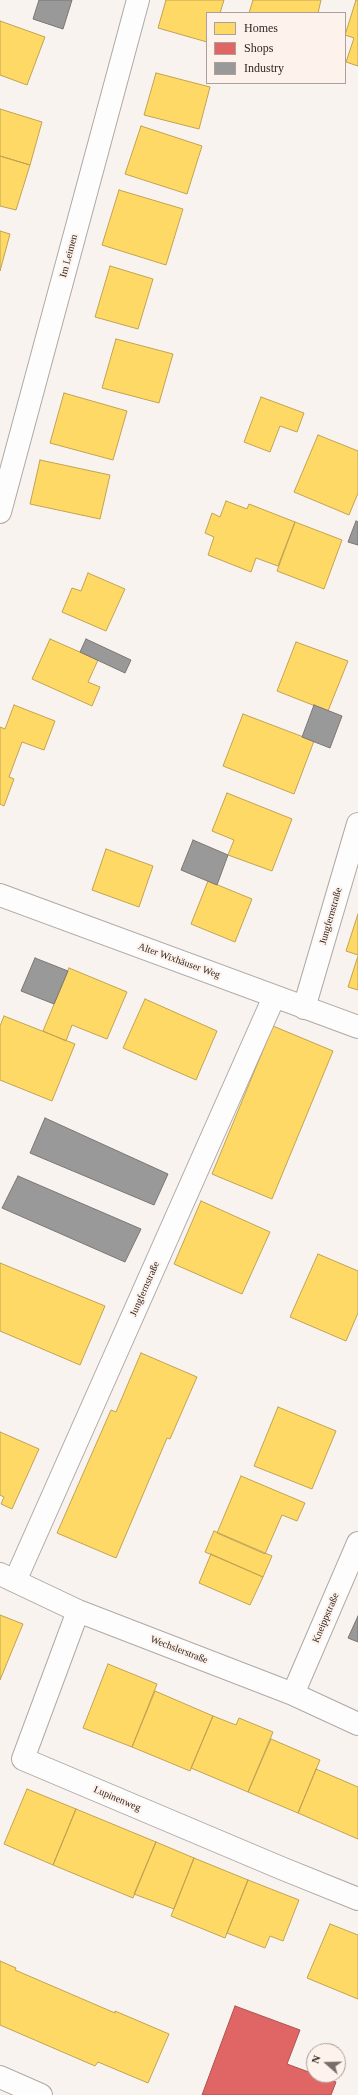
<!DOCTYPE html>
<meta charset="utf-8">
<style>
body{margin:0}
#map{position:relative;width:358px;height:2095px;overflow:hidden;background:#f9f3f0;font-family:Georgia,serif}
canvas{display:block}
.legend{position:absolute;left:206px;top:12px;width:140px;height:72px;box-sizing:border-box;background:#fdf2ec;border:1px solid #aba09b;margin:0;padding:5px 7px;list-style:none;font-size:12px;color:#312621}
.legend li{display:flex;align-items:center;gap:8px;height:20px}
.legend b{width:20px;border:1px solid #aba09b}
.north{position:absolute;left:306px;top:2043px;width:40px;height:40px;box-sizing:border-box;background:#fdf2ec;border:1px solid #aba09b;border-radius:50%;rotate:290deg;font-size:11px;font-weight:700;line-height:16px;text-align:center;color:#312621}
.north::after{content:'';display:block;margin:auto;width:14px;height:18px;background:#776e69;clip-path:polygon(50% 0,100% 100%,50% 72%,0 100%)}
</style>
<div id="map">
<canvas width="358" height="2095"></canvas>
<ul class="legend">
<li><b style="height:11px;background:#ffd966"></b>Homes</li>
<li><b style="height:11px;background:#e06666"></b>Shops</li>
<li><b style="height:11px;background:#999"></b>Industry</li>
</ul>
<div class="north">N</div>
</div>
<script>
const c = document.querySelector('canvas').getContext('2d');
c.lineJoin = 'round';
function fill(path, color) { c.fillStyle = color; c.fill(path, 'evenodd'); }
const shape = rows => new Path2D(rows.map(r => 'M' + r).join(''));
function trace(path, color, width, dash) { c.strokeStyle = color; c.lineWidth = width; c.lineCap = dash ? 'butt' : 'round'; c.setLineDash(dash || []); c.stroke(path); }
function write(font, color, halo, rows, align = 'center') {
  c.font = font + ' Georgia,serif'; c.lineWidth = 4; c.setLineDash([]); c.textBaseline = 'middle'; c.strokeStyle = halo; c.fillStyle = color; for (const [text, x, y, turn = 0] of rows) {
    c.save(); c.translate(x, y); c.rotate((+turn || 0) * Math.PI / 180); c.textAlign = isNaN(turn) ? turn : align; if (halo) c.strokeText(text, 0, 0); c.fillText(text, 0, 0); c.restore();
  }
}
const homes = shape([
 [166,0,224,0,220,13,207,13,207,42,158,28,166,0],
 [253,0,321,0,318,13,249,13,253,0],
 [356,0,358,0,358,66,346,62,354,38,345,35,356,0],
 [0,21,45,37,27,85,0,75,0,21],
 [156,73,210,87,199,129,144,115,156,73],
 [0,109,42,122,30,165,0,156,0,109],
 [141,126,202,146,187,194,125,174,141,126],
 [0,156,30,165,16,210,0,206,0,156],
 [119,190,183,209,166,265,102,245,119,190],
 [0,231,10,234,0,271,0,231],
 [110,266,153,279,138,329,95,317,110,266],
 [116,339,173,354,159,403,102,388,116,339],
 [64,393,127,411,113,460,50,443,64,393],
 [261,397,304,413,297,432,280,426,270,452,244,442,261,397],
 [318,435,358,451,358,493,349,515,294,492,318,435],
 [40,460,110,475,100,519,30,504,40,460],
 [226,501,247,509,249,504,295,522,278,566,256,558,251,572,208,555,214,537,205,533,212,513,220,517,226,501],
 [295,522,342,540,324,589,277,571,295,522],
 [88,573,125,589,106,631,62,612,72,588,81,591,88,573],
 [50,639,98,660,88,682,100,687,92,706,32,679,50,639],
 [296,642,348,661,328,711,277,691,296,642],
 [14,705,55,721,44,750,22,742,9,777,14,779,4,806,0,804,0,727,5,729,14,705],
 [243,714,314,741,294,794,223,766,243,714],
 [227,793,292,819,272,871,228,855,234,840,212,831,227,793],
 [106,849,153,866,139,907,92,890,106,849],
 [208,881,252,899,235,942,191,924,208,881],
 [358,914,358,955,346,951,358,914],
 [358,956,358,990,348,987,358,956],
 [69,968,127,992,107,1039,72,1025,66,1041,43,1031,69,968],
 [145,999,217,1031,196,1080,123,1048,145,999],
 [4,1016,75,1044,52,1101,0,1080,0,1026,4,1016],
 [273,1026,333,1051,272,1199,212,1174,273,1026],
 [201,1201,270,1232,242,1294,174,1264,201,1201],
 [318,1254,358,1271,358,1313,346,1341,290,1317,318,1254],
 [0,1263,105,1306,80,1365,0,1331,0,1263],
 [141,1353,197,1377,170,1439,167,1438,116,1558,57,1533,111,1410,116,1412,141,1353],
 [278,1407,336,1431,312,1489,254,1466,278,1407],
 [0,1432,39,1449,12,1509,1,1504,4,1497,0,1495,0,1432],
 [241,1476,305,1503,297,1521,282,1515,265,1554,217,1533,241,1476],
 [214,1531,272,1556,263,1577,205,1552,214,1531],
 [211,1554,263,1577,250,1605,199,1583,211,1554],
 [0,1615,23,1624,0,1680,0,1615],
 [108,1664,157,1684,132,1747,83,1728,108,1664],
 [155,1691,213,1716,190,1771,132,1747,155,1691],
 [213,1716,236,1725,239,1718,273,1732,248,1792,191,1768,213,1716],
 [271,1739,320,1760,298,1813,248,1792,271,1739],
 [316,1769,358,1787,358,1839,298,1813,316,1769],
 [27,1789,76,1809,53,1865,4,1844,27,1789],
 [76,1809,156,1842,133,1898,53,1865,76,1809],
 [156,1842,194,1858,174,1909,134,1894,156,1842],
 [194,1858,248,1880,225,1938,171,1916,194,1858],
 [248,1880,299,1900,283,1941,270,1936,265,1948,227,1933,248,1880],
 [330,1924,358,1935,358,1999,307,1978,330,1924],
 [0,1961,16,1968,15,1970,115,2013,115,2011,169,2034,148,2083,98,2062,95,2066,0,2025,0,1961]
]);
const shops = shape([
 [235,2006,300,2030,287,2064,336,2082,331,2095,202,2095,235,2006]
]);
const industry = shape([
 [39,0,72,0,63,29,33,19,39,0],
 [356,521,358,522,358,545,348,542,356,521],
 [86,639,131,660,125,673,80,652,86,639],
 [314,705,342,716,330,748,302,737,314,705],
 [193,840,228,855,217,885,181,870,193,840],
 [35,958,68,971,54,1004,21,991,35,958],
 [45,1118,168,1174,154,1205,30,1153,45,1118],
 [18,1176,141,1229,125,1262,2,1208,18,1176],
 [358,1616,358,1642,348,1638,358,1616]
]);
const street = shape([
 [0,512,138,0],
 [0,895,358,1027],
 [304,1008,358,824],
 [0,1574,78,1611,293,1694,358,1724],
 [15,1581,274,997],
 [78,1611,23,1759,281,1868,358,1899],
 [293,1694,358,1543],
 [0,2077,41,2095]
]);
const streetNames = [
 ["Im Leimen",69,256,-75],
 ["Jungfernstraße",331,916,-74],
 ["Alter Wixhäuser Weg",179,961,20],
 ["Jungfernstraße",145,1289,-66],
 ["Kneippstraße",326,1618,-67],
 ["Wechslerstraße",179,1650,21],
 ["Lupinenweg",117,1799,23]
];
fill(homes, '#ffd966');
trace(homes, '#c1a351', 1);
fill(shops, '#e06666');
trace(shops, '#ac5351', 1);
fill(industry, '#999');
trace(industry, '#7a7675', 1);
trace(street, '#b0a8a4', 24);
trace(street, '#fefdfd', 22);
write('10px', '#312621', '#fdf2ec', streetNames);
</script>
